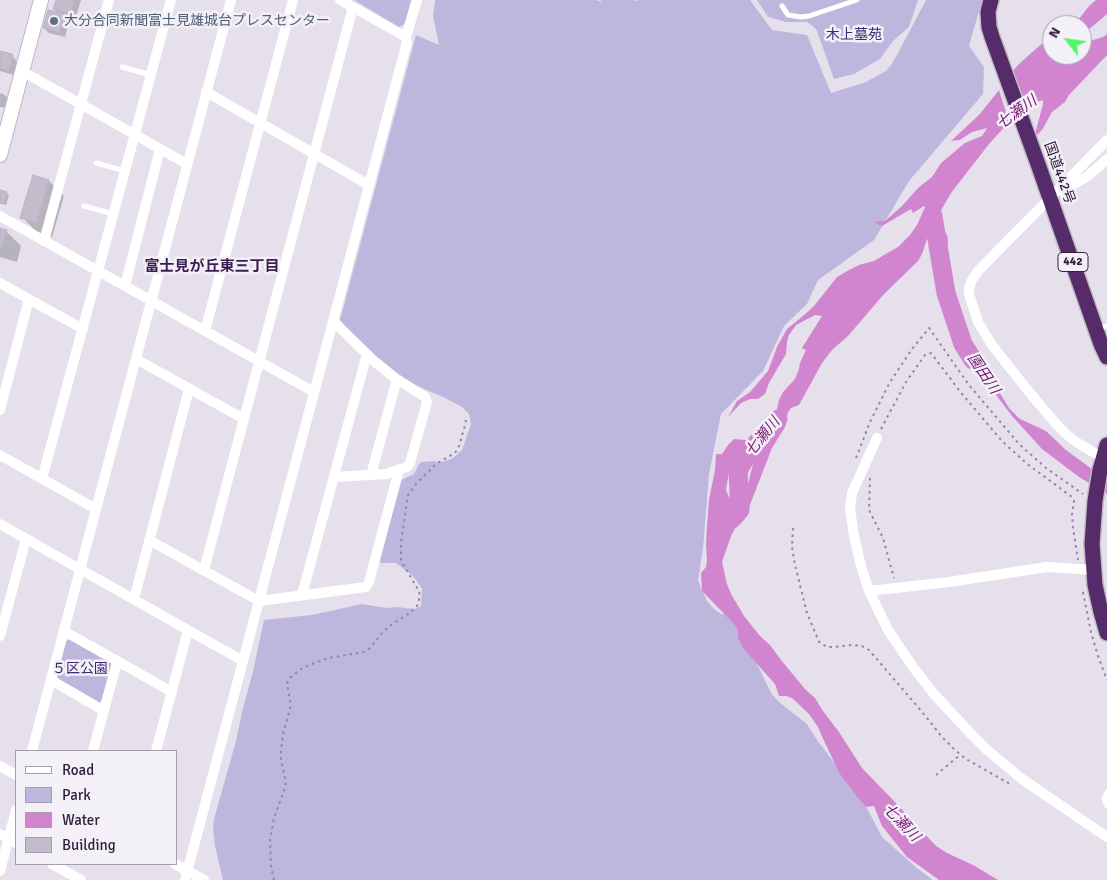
<!DOCTYPE html>
<meta charset="utf-8">
<style>
body{margin:0}
#map{position:relative;width:1107px;height:880px;overflow:hidden;background:#e5e0eb;font-family:Signika,sans-serif}
canvas{display:block}
.legend{position:absolute;left:15px;top:750px;width:162px;height:115px;box-sizing:border-box;background:#f3f0f8;border:1px solid #a59dad;margin:0;padding:6px 9px;list-style:none;font-size:15px;color:#31203c}
.legend li{display:flex;align-items:center;gap:10px;height:25px}
.legend b{width:25px;border:1px solid #a59dad}
.north{position:absolute;left:1042px;top:15px;width:50px;height:50px;box-sizing:border-box;background:#f3f0f8;border:1px solid #a59dad;border-radius:50%;rotate:300deg;font-size:14px;font-weight:700;line-height:20px;text-align:center;color:#31203c}
.north::after{content:'';display:block;margin:auto;width:18px;height:22px;background:#53f66a;clip-path:polygon(50% 0,100% 100%,50% 72%,0 100%)}
</style>
<div id="map">
<canvas width="1107" height="880"></canvas>
<ul class="legend">
<li><b style="height:6px;background:#fff"></b>Road</li>
<li><b style="height:14px;background:#beb7dd"></b>Park</li>
<li><b style="height:14px;background:#d285cf"></b>Water</li>
<li><b style="height:14px;background:#c3bccc"></b>Building</li>
</ul>
<div class="north">N</div>
</div>
<script>
const c = document.querySelector('canvas').getContext('2d');
c.lineJoin = 'round';
function fill(path, color) { c.fillStyle = color; c.fill(path, 'evenodd'); }
const shape = rows => new Path2D(rows.map(r => 'M' + r).join(''));
function trace(path, color, width, dash) { c.strokeStyle = color; c.lineWidth = width; c.lineCap = dash ? 'butt' : 'round'; c.setLineDash(dash || []); c.stroke(path); }
function write(font, color, halo, rows, align = 'center') {
  c.font = font + ' Signika,"Noto Sans JP",sans-serif'; c.lineWidth = 5; c.setLineDash([]); c.textBaseline = 'middle'; c.strokeStyle = halo; c.fillStyle = color; for (const [text, x, y, turn = 0] of rows) {
    c.save(); c.translate(x, y); c.rotate((+turn || 0) * Math.PI / 180); c.textAlign = isNaN(turn) ? turn : align; if (halo) c.strokeText(text, 0, 0); c.fillText(text, 0, 0); c.restore();
  }
}
const green = shape([
 [354,0,411,0,405,24,399,27],
 [435,0,596,0,602,2,600,0,632,0,636,1,638,0,750,0,772,30,807,35,831,93,866,82,886,71,891,65,898,53,926,0,986,0,981,4,969,46,984,67,983,94,909,181,874,240,818,280,807,304,784,326,763,371,721,414,709,474,703,548,698,581,707,601,713,608,721,614,727,613,735,618,771,693,779,702,807,724,817,740,862,799,882,837,918,869,933,880,223,880,215,846,213,827,214,819,236,741,242,712,253,671,264,620,312,615,362,604,387,608,397,607,415,609,421,606,422,589,414,577,396,563,381,563,378,555,397,482,414,474,419,464,422,462,434,461,439,463,453,458,462,450,471,424,469,414,462,407,443,397,415,385,393,371,361,344,340,320,416,35,439,45,433,16],
 [757,0,918,0,909,27,893,41,880,59,854,74,834,79,817,31,814,27,807,22,786,22,768,17],
 [68,640,72,640,111,663,113,668,101,702,98,702,60,680,58,678,56,674,65,642]
]);
const water = shape([
 [1096,0,1107,0,1107,14,1093,26,1082,34,1082,25,1069,25,1079,19,1089,6],
 [1107,34,1107,55,1069,95,1065,102,1052,112,1042,130,1034,138,1043,104,1043,100,1037,102,1024,112,1010,75,1017,66,1030,54,1044,42,1052,37,1052,55,1082,55,1082,46,1090,41,1103,37],
 [999,90,1009,122,989,144,951,193,939,214,938,220,939,223,947,235,948,239,947,258,945,269,947,287,951,299,958,311,978,358,1009,408,1020,419,1046,431,1066,450,1107,480,1107,494,1079,477,1042,449,1012,416,968,358,962,348,960,342,962,329,950,309,941,291,939,282,943,259,942,241,937,230,933,228,927,239,922,254,918,261,884,294,848,336,832,350,822,363,799,405,791,408,788,412,785,427,772,448,744,520,737,525,731,536,722,562,727,584,731,594,744,616,760,636,770,645,781,660,805,689,815,698,823,711,839,732,862,768,892,799,936,846,947,853,973,865,998,880,939,880,907,857,882,826,874,806,866,807,858,798,840,774,824,741,818,727,809,714,792,698,786,696,779,696,775,684,742,647,738,637,738,631,734,624,702,591,701,573,706,567,707,560,706,545,707,526,709,500,715,470,716,454,722,454,728,445,734,439,746,440,747,445,740,450,729,472,726,490,730,499,741,497,748,484,757,448,765,430,777,410,779,400,783,392,795,379,799,369,800,363,806,350,803,349,802,348,822,316,815,315,796,325,789,335,787,342,786,354,769,383,765,394,758,399,750,399,741,403,728,417,737,401,750,392,768,371,777,347,787,329,803,316,814,306,837,277,849,270,859,265,874,261,884,255,898,247,910,235,917,225,925,207,924,206,913,213,911,209,882,226,874,222,885,221,902,206,919,187,932,177,941,163,965,143,982,136,987,128,972,132,960,140,951,141,979,115]
]);
const shadow = shape([
 [57,0,81,0,75,19,64,16,69,20,65,37,49,33,44,28,59,14,54,9],
 [0,52,11,55,16,60,17,65,14,75,0,71],
 [0,93,3,94,8,98,5,108,0,107],
 [49,181,64,196,52,237,37,232,22,217],
 [0,193,7,194,9,196,6,205,0,203],
 [0,229,6,231,21,246,17,262,0,257]
]);
const river = shape([
 [933,216,946,293,963,344,973,360],
 [732,519,740,510,738,471,750,450,774,425,778,419]
]);
const building = shape([
 [56,0,75,0,71,15,53,9,56,0],
 [48,10,65,14,60,33,43,28,48,10],
 [0,51,12,54,13,59,9,71,0,69,0,51],
 [33,175,49,180,37,223,20,218,33,175],
 [0,190,7,192,4,204,0,203,0,190],
 [0,228,7,230,2,248,0,248,0,228]
]);
const path = shape([
 [881,429,906,382,925,355,931,353,962,394,1002,441,1026,463,1072,497,1074,501,1072,514,1073,528,1078,560],
 [856,458,870,422,890,382,912,349,929,328,969,385,1019,444,1046,468,1083,494],
 [870,478,869,510,883,538,894,578],
 [793,528,792,547,795,565,807,613,819,642,827,647,833,647,852,645,862,646,869,650,923,713,942,737,955,750,966,759,1010,784],
 [1083,592,1091,632,1098,656,1107,680],
 [936,775,960,755],
 [274,880,271,866,270,840,274,818,285,788,286,782,281,760,281,752,283,734,291,705,287,684,288,680,291,677,301,669,314,663,329,658,364,652,370,648,383,632,391,625,411,612,417,606,420,596,419,591,401,561,401,542,408,495,417,483,436,464,455,453,459,446,466,422,465,419]
]);
const lane = shape([
 [782,6,788,15,801,17,809,16,857,0],
 [133,18,164,27],
 [122,67,151,75],
 [96,163,125,171],
 [84,206,113,214],
 [1097,329,1107,326],
 [1107,792,1104,799,1107,806]
]);
const street = shape([
 [406,37,417,0],
 [22,71,187,164],
 [206,92,369,185],
 [1062,191,1088,176,1107,159],
 [0,216,314,392],
 [44,241,109,0],
 [0,283,83,329],
 [125,286,160,149],
 [333,321,374,361,395,378,425,397,427,402,410,463,407,467,386,474,334,477],
 [205,331,293,0],
 [136,359,244,419],
 [0,410,29,299],
 [877,438,852,493,850,509,854,536,861,566,869,591,888,630,913,667,934,694,971,734,986,749,1022,779,1107,837],
 [0,455,96,509],
 [1103,458,1076,442,1065,433,1057,425,1025,387,992,345,978,322,969,294,969,288,972,280,978,271,1107,140],
 [371,475,397,379],
 [42,479,171,0],
 [0,524,243,661],
 [149,540,259,601,366,587,369,582,399,470],
 [204,570,353,7],
 [869,591,949,582,1047,567,1094,570],
 [302,595,367,354],
 [134,599,189,389],
 [64,631,172,692],
 [0,636,26,539],
 [51,680,104,711],
 [32,751,231,0],
 [93,751,117,662],
 [156,751,188,630],
 [0,766,16,775],
 [0,834,16,843],
 [52,864,81,880],
 [175,864,204,880],
 [0,871,16,810],
 [185,880,407,42,406,37,340,0]
]);
const secondary = shape([
 [0,155,41,0]
]);
const highway = shape([
 [991,0,988,12,989,27,992,37,1039,167,1101,344,1107,357],
 [1107,445,1100,470,1095,501,1092,544,1095,585,1101,612,1107,633]
]);
const markers = [
 [54,21,5,"#5c6f8a"]
];
const shields = [
 [1073,262,30]
];
const shieldNames = [
 ["442",1073,262]
];
const serviceNames = [
 ["大分合同新聞富士見雄城台プレスセンター",64,21]
];
const parkNames = [
 ["木上墓苑",854,35],
 ["５区公園",80,669]
];
const streetNames = [
 ["国道442号",1059,173,70]
];
const waterNames = [
 ["七瀬川",1017,113,-36],
 ["園田川",983,374,56],
 ["七瀬川",763,437,-51],
 ["七瀬川",901,823,46]
];
const neighbourhoodNames = [
 ["富士見が丘東三丁目",212,267]
];
fill(green, '#beb7dd');
fill(water, '#d285cf');
fill(shadow, '#0003');
trace(river, '#d285cf', 19);
fill(building, '#c3bccc');
trace(building, '#bbb2c5', 1);
trace(secondary, '#c0b2cb', 16);
trace(highway, '#c1bcc4', 18);
trace(path, '#9b7fb0', 2, [2.5, 4]);
trace(lane, '#fff', 5);
trace(street, '#fff', 10);
trace(secondary, '#fff', 14);
trace(highway, '#552b69', 15);
for (const [x, y, r, color] of markers) { const dot = new Path2D(); dot.arc(x, y, r, 0, 2 * Math.PI); c.fillStyle = color; c.fill(dot); trace(dot, '#f3f0f8', 2); }
for (const [x, y, w] of shields) { const box = new Path2D(); box.roundRect(x - w / 2, y - 9.5, w, 19, 4); c.fillStyle = '#f3f0f8'; c.fill(box); trace(box, '#31203c', 1); }
write('bold 12px', '#31203c', null, shieldNames);
write('14px', '#4e5e75', '#f3f0f8', serviceNames, 'left');
write('14px', '#3e2974', '#f3f0f8', parkNames);
write('14px', '#31203c', '#f3f0f8', streetNames);
write('italic 15px', '#791973', '#f3f0f8', waterNames);
write('bold 15px', '#3c1b4e', '#f3f0f8', neighbourhoodNames);
</script>
